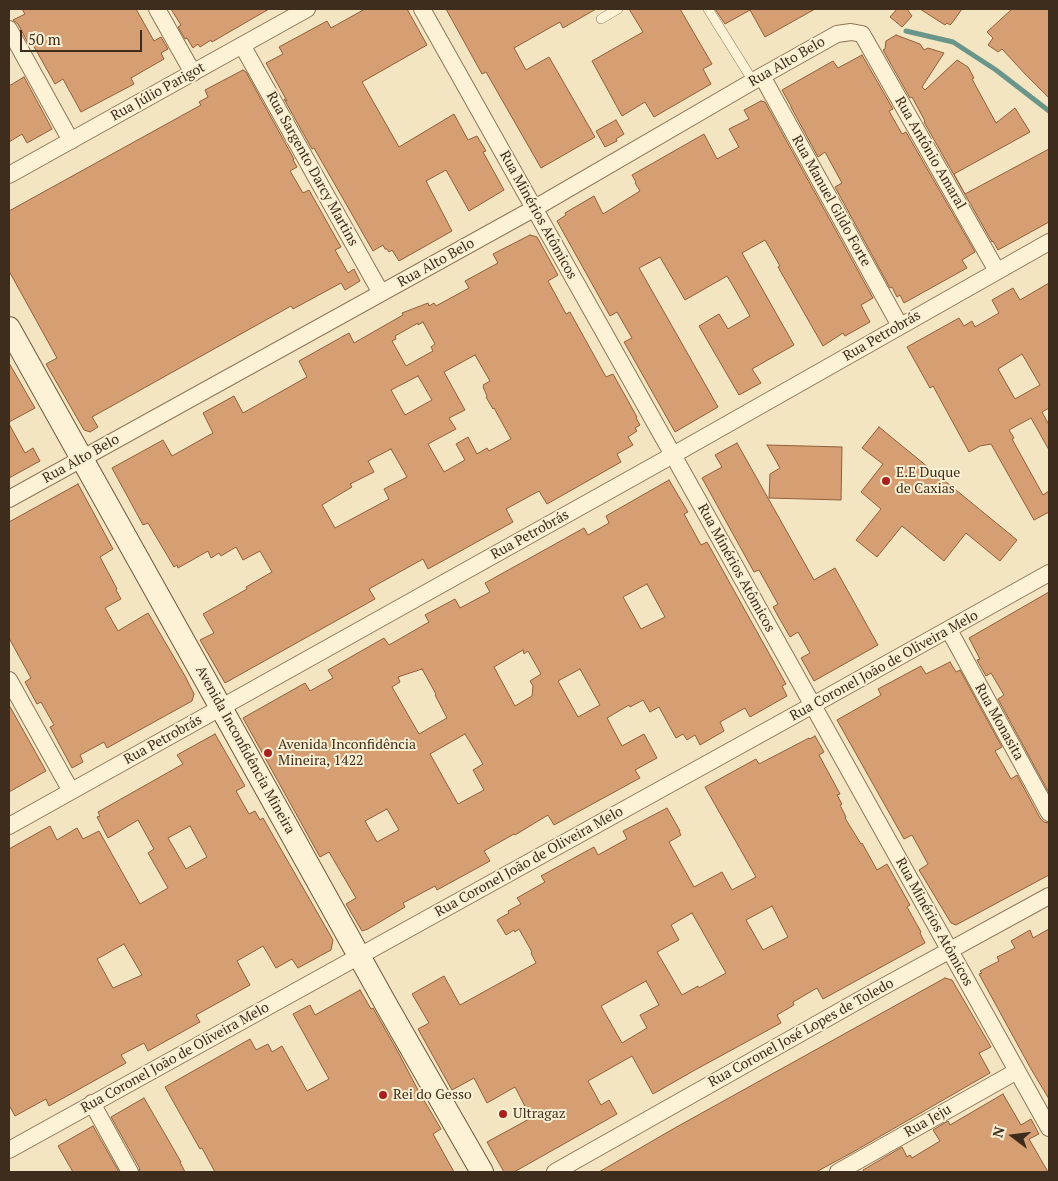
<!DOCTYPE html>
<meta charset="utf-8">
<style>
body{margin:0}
#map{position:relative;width:1058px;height:1181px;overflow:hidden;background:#f3e5c1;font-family:"PT Serif",serif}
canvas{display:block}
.frame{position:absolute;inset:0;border:10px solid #3e2d1c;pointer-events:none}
.north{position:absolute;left:988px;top:1111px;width:50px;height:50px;-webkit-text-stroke:4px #faefd2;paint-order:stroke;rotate:285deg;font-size:14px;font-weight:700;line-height:20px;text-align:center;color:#3e2d1c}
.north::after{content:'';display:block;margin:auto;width:18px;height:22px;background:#3e2d1c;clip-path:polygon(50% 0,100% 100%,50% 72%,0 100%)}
.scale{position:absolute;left:20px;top:30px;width:122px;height:22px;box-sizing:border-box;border:2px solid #3e2d1c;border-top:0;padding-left:6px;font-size:15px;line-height:18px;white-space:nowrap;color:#3e2d1c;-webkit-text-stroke:4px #faefd2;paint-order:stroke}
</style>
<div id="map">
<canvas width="1058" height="1181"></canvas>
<div class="frame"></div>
<div class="north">N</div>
<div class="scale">50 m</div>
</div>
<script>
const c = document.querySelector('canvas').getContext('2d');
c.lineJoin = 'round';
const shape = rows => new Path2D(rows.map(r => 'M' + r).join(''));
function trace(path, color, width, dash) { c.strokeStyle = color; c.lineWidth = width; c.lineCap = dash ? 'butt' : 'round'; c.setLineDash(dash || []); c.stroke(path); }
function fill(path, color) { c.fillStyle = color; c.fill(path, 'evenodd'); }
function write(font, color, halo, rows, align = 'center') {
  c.font = font + ' "PT Serif",serif'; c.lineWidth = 4; c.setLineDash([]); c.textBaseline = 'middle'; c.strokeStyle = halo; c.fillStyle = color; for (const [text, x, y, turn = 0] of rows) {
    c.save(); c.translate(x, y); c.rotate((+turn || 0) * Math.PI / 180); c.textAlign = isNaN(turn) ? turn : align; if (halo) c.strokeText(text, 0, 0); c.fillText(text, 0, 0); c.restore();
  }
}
const stream = shape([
 [906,31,953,42,996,70,1049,111]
]);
const building = shape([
 [22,9,136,9,154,41,161,37,168,49,161,53,164,59,131,78,134,84,81,112,63,79,55,84,32,43,29,45,18,24,13,20,25,14,22,9],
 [171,9,269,9,212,42,211,40,200,47,198,44,193,48,187,38,185,39,178,27,181,25,171,9],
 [365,9,407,9,427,45,362,82,399,147,454,114,468,140,477,136,486,151,483,152,504,190,469,211,446,170,426,181,452,231,399,261,392,250,389,252,387,249,385,249,383,245,373,251,314,148,312,149,284,99,287,101,266,63,283,54,279,47,327,21,331,28,365,9],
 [446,9,596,9,563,28,560,22,514,48,526,70,549,57,595,137,541,168,486,72,482,74,446,9],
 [629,9,680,9,712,64,703,69,711,84,654,117,645,102,622,116,592,61,643,32,629,9],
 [715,9,815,9,765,37,750,10,725,24,715,9],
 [897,9,907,9,912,16,902,27,890,17,897,9],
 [920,9,962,9,952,23,950,25,947,23,945,25,920,9],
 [1012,9,1049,9,1049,98,1026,75,1002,49,998,52,988,45,993,38,987,32,1012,9],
 [896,35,920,44,924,50,928,48,944,53,922,87,925,90,957,60,968,67,974,78,972,79,996,123,1015,108,1030,132,954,174,965,194,1049,149,1049,222,998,250,993,241,992,242,924,122,925,121,912,97,910,98,883,50,885,49,886,41,896,35],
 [862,55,893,109,889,111,902,134,906,132,975,252,962,260,967,268,904,303,900,295,897,297,892,287,890,288,835,187,842,183,825,152,818,157,791,107,792,108,782,90,833,61,838,68,862,55],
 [243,70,246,72,294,159,293,160,297,167,290,171,303,193,309,190,341,247,335,250,348,273,354,269,360,281,345,290,341,283,293,309,291,306,92,417,98,427,90,432,84,430,46,364,57,358,9,271,9,211,201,105,199,102,208,97,205,90,243,70],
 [24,77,52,129,27,143,22,134,9,142,9,86,24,77],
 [761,101,765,102,873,298,861,305,870,322,845,336,843,333,823,346,778,267,780,266,765,240,742,253,794,345,752,369,761,383,739,395,699,326,719,314,728,329,750,316,733,286,727,276,685,300,660,257,639,268,718,407,675,432,624,342,632,338,617,312,610,316,557,221,566,215,565,213,594,196,603,214,640,191,635,183,636,182,632,175,704,134,717,159,739,147,729,129,749,119,744,110,761,101],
 [616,120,624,134,616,139,617,141,605,147,596,131,616,120],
 [530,235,537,237,558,275,548,281,566,314,570,312,606,377,613,374,637,417,636,418,640,425,635,428,637,431,628,437,633,445,617,454,621,462,547,504,539,491,506,509,513,522,428,569,423,559,369,589,375,599,225,683,200,640,214,633,203,614,247,589,246,587,272,572,260,551,243,560,236,547,221,556,219,553,211,558,208,551,178,568,177,565,174,567,148,523,143,525,112,468,163,440,172,456,213,433,203,413,234,396,243,413,307,377,299,361,349,333,354,343,403,315,402,313,428,303,429,306,434,303,436,306,469,288,465,281,498,263,493,254,530,235],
 [423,322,435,344,431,347,433,351,406,366,392,341,396,339,395,336,418,323,418,325,423,322],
 [475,355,490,381,483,385,484,387,483,387,487,396,486,397,493,409,494,408,511,439,489,451,487,448,477,454,468,437,456,444,465,460,444,472,428,444,456,429,449,418,465,410,444,372,475,355],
 [418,376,432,400,405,415,391,390,418,376],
 [391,449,407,477,384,489,389,499,335,528,322,505,352,487,350,484,374,472,368,461,391,449],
 [1049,283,1049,408,1042,412,1049,425,1049,450,1031,418,1009,430,1014,438,1012,439,1043,495,1049,491,1049,512,1034,520,991,444,980,446,969,452,933,386,930,388,907,347,959,318,964,326,972,321,975,327,999,313,992,300,1013,288,1020,300,1049,283],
 [1022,354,1040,385,1015,399,998,369,1022,354],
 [9,363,35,408,9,422,9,363],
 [9,424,25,453,33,448,40,461,9,478,9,424],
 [879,427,1017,540,1000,561,966,533,944,561,902,526,877,557,856,540,881,509,861,492,883,464,862,448,879,427],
 [737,443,814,580,835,568,878,645,814,681,801,658,810,653,798,632,790,637,773,607,778,604,759,570,754,572,702,478,722,467,715,455,737,443],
 [767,445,842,447,841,500,769,498,770,474,780,468,767,445],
 [669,480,688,512,684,514,701,545,707,542,786,684,782,686,787,696,750,717,745,708,720,722,724,731,700,745,695,735,687,740,683,734,676,738,659,707,650,712,643,700,630,707,629,705,607,718,622,746,644,734,657,758,635,770,640,778,554,825,548,815,515,835,514,834,484,851,490,861,437,890,435,886,403,903,405,907,368,929,362,931,346,904,356,898,329,852,320,857,243,718,305,683,310,691,333,678,328,670,384,638,389,645,429,622,425,615,455,599,460,608,490,592,485,583,584,528,588,535,609,523,606,516,669,480],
 [647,584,665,617,641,629,623,597,647,584],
 [523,650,524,654,528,651,541,674,530,681,533,686,532,696,515,706,494,667,523,650],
 [422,669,436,694,435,695,447,718,419,734,392,687,400,682,398,677,422,669],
 [580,669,600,705,578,717,558,681,580,669],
 [465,734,483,764,473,770,484,790,458,804,430,754,465,734],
 [387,809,399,830,377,842,365,821,387,809],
 [78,484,113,549,100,557,117,589,116,590,121,599,105,608,118,631,148,613,185,676,194,694,192,701,107,748,104,742,80,755,83,762,72,768,50,727,54,725,41,702,37,704,25,682,31,678,9,638,9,522,78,484],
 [1049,592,1049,793,998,699,1004,695,991,673,986,676,977,660,980,659,969,638,1049,592],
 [950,662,956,672,960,670,1002,747,995,751,1011,779,1017,775,1040,818,1044,822,1049,823,1049,875,956,925,951,923,919,870,928,864,912,835,904,839,837,720,881,695,878,689,921,666,926,674,950,662],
 [9,705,46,771,9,792,9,705],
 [215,734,245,786,236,791,249,814,255,811,260,820,263,818,333,940,331,950,298,968,292,959,276,968,263,946,237,961,250,985,196,1015,200,1022,148,1051,144,1043,121,1055,126,1063,49,1106,46,1099,15,1116,9,1105,9,849,50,826,57,840,77,828,83,839,99,831,140,904,168,888,148,853,154,849,138,820,108,838,97,817,100,816,98,812,183,764,177,755,215,734],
 [190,826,207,857,186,869,168,838,190,826],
 [124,944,142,975,113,988,97,959,124,944],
 [815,736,824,752,819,755,840,794,837,795,842,804,840,805,846,817,845,818,861,844,862,843,877,870,887,864,910,905,907,907,921,932,920,933,925,943,823,999,817,988,793,1002,794,1005,777,1015,781,1023,695,1070,653,1094,632,1056,588,1081,601,1105,609,1100,617,1114,514,1172,504,1172,487,1142,531,1118,515,1087,487,1103,474,1078,452,1090,418,1029,429,1023,412,994,444,976,460,1005,536,963,531,953,532,952,519,929,515,932,514,930,506,935,497,920,509,913,508,911,521,904,517,898,545,882,541,876,594,847,598,855,627,839,623,831,667,808,680,831,679,831,681,835,669,842,694,887,722,872,732,890,756,877,705,787,756,759,759,764,809,738,810,739,815,736],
 [772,906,788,937,763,950,746,920,772,906],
 [692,913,726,973,699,988,698,986,682,995,657,952,679,940,671,925,692,913],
 [646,981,659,1005,640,1015,647,1028,622,1043,601,1006,646,981],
 [1049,929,1049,1099,1031,1069,979,974,982,973,980,971,999,961,997,957,1015,948,1011,941,1030,930,1033,938,1049,929],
 [945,978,952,980,991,1047,979,1053,990,1073,853,1152,816,1172,599,1172,673,1129,945,978],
 [360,990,371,1009,373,1008,398,1052,419,1092,441,1129,433,1134,454,1172,215,1172,202,1148,200,1149,165,1087,250,1039,256,1050,268,1044,272,1052,282,1046,307,1091,329,1079,293,1014,310,1005,315,1015,360,990],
 [1003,1094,1021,1125,1031,1119,1039,1134,1029,1139,1048,1172,864,1172,863,1170,902,1147,907,1157,910,1155,912,1158,940,1141,933,1130,948,1121,950,1125,1003,1094],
 [144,1098,181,1162,180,1162,185,1172,140,1172,139,1167,111,1117,144,1098],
 [93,1126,119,1172,73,1172,58,1146,93,1126]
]);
const lane = shape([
 [708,9,753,81],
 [601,19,618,9]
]);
const street = shape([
 [157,9,193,73],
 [422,9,673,455,1049,1128],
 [9,29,71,141],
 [242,45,381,293],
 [762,76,900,326],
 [9,175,307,9],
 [9,499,535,208,762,76,837,34,851,32,862,34,997,271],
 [949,630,1049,813],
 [9,680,71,791],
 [9,826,673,455,1049,242],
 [92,1103,130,1172],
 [9,1150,813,705,1049,573],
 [555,1172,879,989,1049,896],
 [838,1172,1017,1071]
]);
const secondary = shape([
 [9,328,234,731,388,1008,482,1172]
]);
const markers = [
 [886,481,5,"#a7201e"],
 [268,753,5,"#a7201e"],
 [383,1095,5,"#a7201e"],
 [503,1114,5,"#a7201e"]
];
const streetNames = [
 ["Rua Alto Belo",787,62,-30],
 ["Rua Júlio Parigot",158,92,-29],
 ["Rua Antônio Amaral",930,153,60],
 ["Rua Sargento Darcy Martins",312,169,61],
 ["Rua Manuel Gildo Forte",831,201,61],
 ["Rua Minérios Atômicos",538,215,61],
 ["Rua Alto Belo",436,263,-29],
 ["Rua Petrobrás",882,336,-30],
 ["Rua Alto Belo",81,459,-29],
 ["Rua Petrobrás",530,535,-29],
 ["Rua Minérios Atômicos",736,568,61],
 ["Rua Coronel João de Oliveira Melo",884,666,-29],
 ["Rua Monasita",999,722,61],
 ["Rua Petrobrás",163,740,-29],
 ["Avenida Inconfidência Mineira",245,750,61],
 ["Rua Coronel João de Oliveira Melo",529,862,-29],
 ["Rua Minérios Atômicos",934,922,61],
 ["Rua Coronel José Lopes de Toledo",801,1033,-29],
 ["Rua Coronel João de Oliveira Melo",175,1058,-29],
 ["Rua Jeju",928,1121,-30]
];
const poiNames = [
 ["E.E Duque",896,473],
 ["de Caxias",896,489],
 ["Avenida Inconfidência",278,745],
 ["Mineira, 1422",278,761],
 ["Rei do Gesso",393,1095],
 ["Ultragaz",513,1114]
];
trace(stream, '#6a958b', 5);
fill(building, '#d69e73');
trace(building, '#925e39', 1);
trace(lane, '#907656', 10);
trace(street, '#907656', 18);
trace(secondary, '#725739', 24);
trace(lane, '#fdf2d6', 9);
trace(street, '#fdf2d6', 16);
trace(secondary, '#fdf2d6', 22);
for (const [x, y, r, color] of markers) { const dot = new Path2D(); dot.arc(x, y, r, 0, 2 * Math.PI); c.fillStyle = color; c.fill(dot); trace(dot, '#faefd2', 2); }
write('14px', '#3e2d1c', '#faefd2', streetNames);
write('14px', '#3e2d1c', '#faefd2', poiNames, 'left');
</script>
